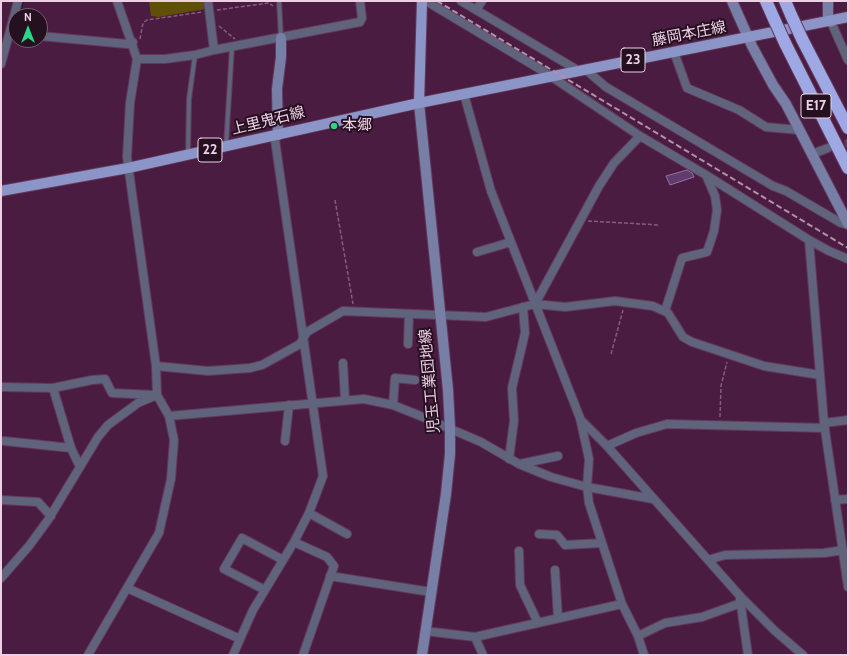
<!DOCTYPE html>
<meta charset="utf-8">
<style>
body{margin:0}
#map{position:relative;width:849px;height:656px;overflow:hidden;background:#4a1c41;font-family:Cabin,sans-serif}
canvas{display:block}
.frame{position:absolute;inset:0;border:2px solid #eed0e5;pointer-events:none}
.north{position:absolute;left:8px;top:8px;width:40px;height:40px;box-sizing:border-box;background:#251020;border:1px solid #755d6f;border-radius:50%;rotate:0deg;font-size:11px;font-weight:700;line-height:16px;text-align:center;color:#eed0e5}
.north::after{content:'';display:block;margin:auto;width:14px;height:18px;background:#27d885;clip-path:polygon(50% 0,100% 100%,50% 72%,0 100%)}
</style>
<div id="map">
<canvas width="849" height="656"></canvas>
<div class="frame"></div>
<div class="north">N</div>
</div>
<script>
const c = document.querySelector('canvas').getContext('2d');
c.lineJoin = 'round';
function fill(path, color) { c.fillStyle = color; c.fill(path, 'evenodd'); }
const shape = rows => new Path2D(rows.map(r => 'M' + r).join(''));
function trace(path, color, width, dash) { c.strokeStyle = color; c.lineWidth = width; c.lineCap = dash ? 'butt' : 'round'; c.setLineDash(dash || []); c.stroke(path); }
function write(font, color, halo, rows, align = 'center') {
  c.font = font + ' Cabin,"Noto Sans JP",sans-serif'; c.lineWidth = 4; c.setLineDash([]); c.textBaseline = 'middle'; c.strokeStyle = halo; c.fillStyle = color; for (const [text, x, y, turn = 0] of rows) {
    c.save(); c.translate(x, y); c.rotate((+turn || 0) * Math.PI / 180); c.textAlign = isNaN(turn) ? turn : align; if (halo) c.strokeText(text, 0, 0); c.fillText(text, 0, 0); c.restore();
  }
}
const green = shape([
 [149,1,204,1,205,9,159,17,151,16]
]);
const stream = shape([
 [19,16,23,1]
]);
const building = shape([
 [687,170,692,173,694,177,670,185,666,176,687,170]
]);
const streetTunnel = shape([
 [833,146,848,143]
]);
const path = shape([
 [217,10,269,3,273,6],
 [219,26,235,39],
 [140,39,143,23,147,20,202,12],
 [335,200,353,304],
 [588,221,660,225],
 [611,354,623,310],
 [720,417,721,386,727,362]
]);
const lane = shape([
 [279,1,281,37],
 [226,146,232,47],
 [188,154,189,99,195,55]
]);
const street = shape([
 [208,1,214,50],
 [426,1,543,71,640,136,706,175,809,240,829,251,848,259],
 [461,1,579,71],
 [476,10,482,1],
 [831,22,848,60],
 [40,36,127,44,133,42],
 [674,52,687,88,739,110,766,127,799,130],
 [137,59,165,59,195,55,214,50,360,22,362,18,360,1],
 [1,64,18,1],
 [586,70,606,87,773,186,786,191,841,223,848,225],
 [464,94,491,191,580,418,589,459,587,487,589,503,622,604,638,636,644,655],
 [812,154,828,148],
 [809,240,824,423,848,587],
 [477,252,511,242],
 [535,304,599,186,614,163,640,136],
 [665,311,682,258,707,252,714,231,717,210,715,196,706,175],
 [408,344,409,314],
 [343,363,345,399],
 [156,366,208,371,250,368,262,365,300,344,307,332,343,311,486,317,535,304,565,307,615,301,653,306,668,313,683,337,692,342,764,366,820,375],
 [1,387,53,388,92,380,105,379,112,393,154,395],
 [53,388,71,448,80,467],
 [393,405,395,378,415,380],
 [169,416,364,399,393,405,418,415,481,442,519,464,551,477,587,487,653,499],
 [580,419,607,446,740,596,775,631,803,655],
 [824,423,848,420],
 [4,441,71,448],
 [285,441,289,405],
 [607,446,636,433,667,424,825,428],
 [509,459,514,421,512,388,525,333,523,307],
 [520,464,558,456],
 [1,500,38,502,51,516],
 [835,500,848,499],
 [309,513,347,534],
 [539,534,557,535,565,545,602,543],
 [294,542,327,557,334,566,303,655],
 [519,551,520,585,538,623],
 [708,560,725,555,824,553,843,550],
 [555,570,558,618],
 [330,576,431,592],
 [1,578,29,546,48,520,98,437,108,425,138,403,157,395],
 [127,588,240,639],
 [265,590,224,569,242,538,283,560],
 [740,599,748,655],
 [425,631,475,637,622,604],
 [638,636,665,623,702,617,741,603],
 [475,637,483,655],
 [88,655,159,533,171,479,174,440,169,416,157,395,156,366,127,157,130,103,137,59,117,1],
 [233,655,253,610,294,542,309,513,323,476,275,140,278,135]
]);
const secondary = shape([
 [732,1,752,46,773,85,786,104,848,224],
 [828,1,828,17,831,22],
 [419,103,448,390,450,428,450,454,446,494,422,655],
 [278,135,277,89,281,57,281,38]
]);
const primary = shape([
 [419,103,422,1],
 [1,191,128,168,419,103,848,17]
]);
const highway = shape([
 [766,1,774,19],
 [785,1,791,15],
 [802,39,848,128],
 [785,43,848,168]
]);
const rail = shape([
 [437,1,848,248]
]);
const highwayBridge = shape([
 [791,15,802,39],
 [774,19,785,43]
]);
const markers = [
 [334,126,4,"#27d885"]
];
const shields = [
 [633,60,24],
 [816,106,30],
 [210,150,24]
];
const shieldNames = [
 ["23",633,60],
 ["E17",816,106],
 ["22",210,150]
];
const streetNames = [
 ["藤岡本庄線",689,34,-11],
 ["上里鬼石線",268,121,-14],
 ["児玉工業団地線",430,381,-95]
];
const poiNames = [
 ["本郷",342,126]
];
fill(green, '#5f5008');
trace(stream, '#041e25', 2);
fill(building, '#5f3c6c');
trace(building, '#9772a6', 1);
trace(streetTunnel, '#63375a', 8, [8, 4]);
trace(lane, '#64395b', 6);
trace(street, '#64395b', 10);
trace(secondary, '#64395b', 12);
trace(primary, '#64395b', 12);
trace(highway, '#64395b', 14);
trace(path, '#855d7c', 1.5, [4, 2]);
trace(lane, '#5f637c', 4);
trace(street, '#5f637c', 8);
trace(secondary, '#787fa6', 10);
trace(primary, '#8c95c7', 10);
trace(highway, '#9da8e4', 12);
trace(rail, '#b490ab', 2, [6, 3]);
trace(highwayBridge, '#64395b', 14, []);
trace(highwayBridge, '#9da8e4', 12);
for (const [x, y, r, color] of markers) { const dot = new Path2D(); dot.arc(x, y, r, 0, 2 * Math.PI); c.fillStyle = color; c.fill(dot); trace(dot, '#251020', 1.5); }
for (const [x, y, w] of shields) { const box = new Path2D(); box.roundRect(x - w / 2, y - 12, w, 24, 3); c.fillStyle = '#251020'; c.fill(box); trace(box, '#eed0e5', 1); }
write('bold 14px', '#eed0e5', null, shieldNames);
write('15px', '#eed0e5', '#251020', streetNames);
write('15px', '#eed0e5', '#251020', poiNames, 'left');
</script>
